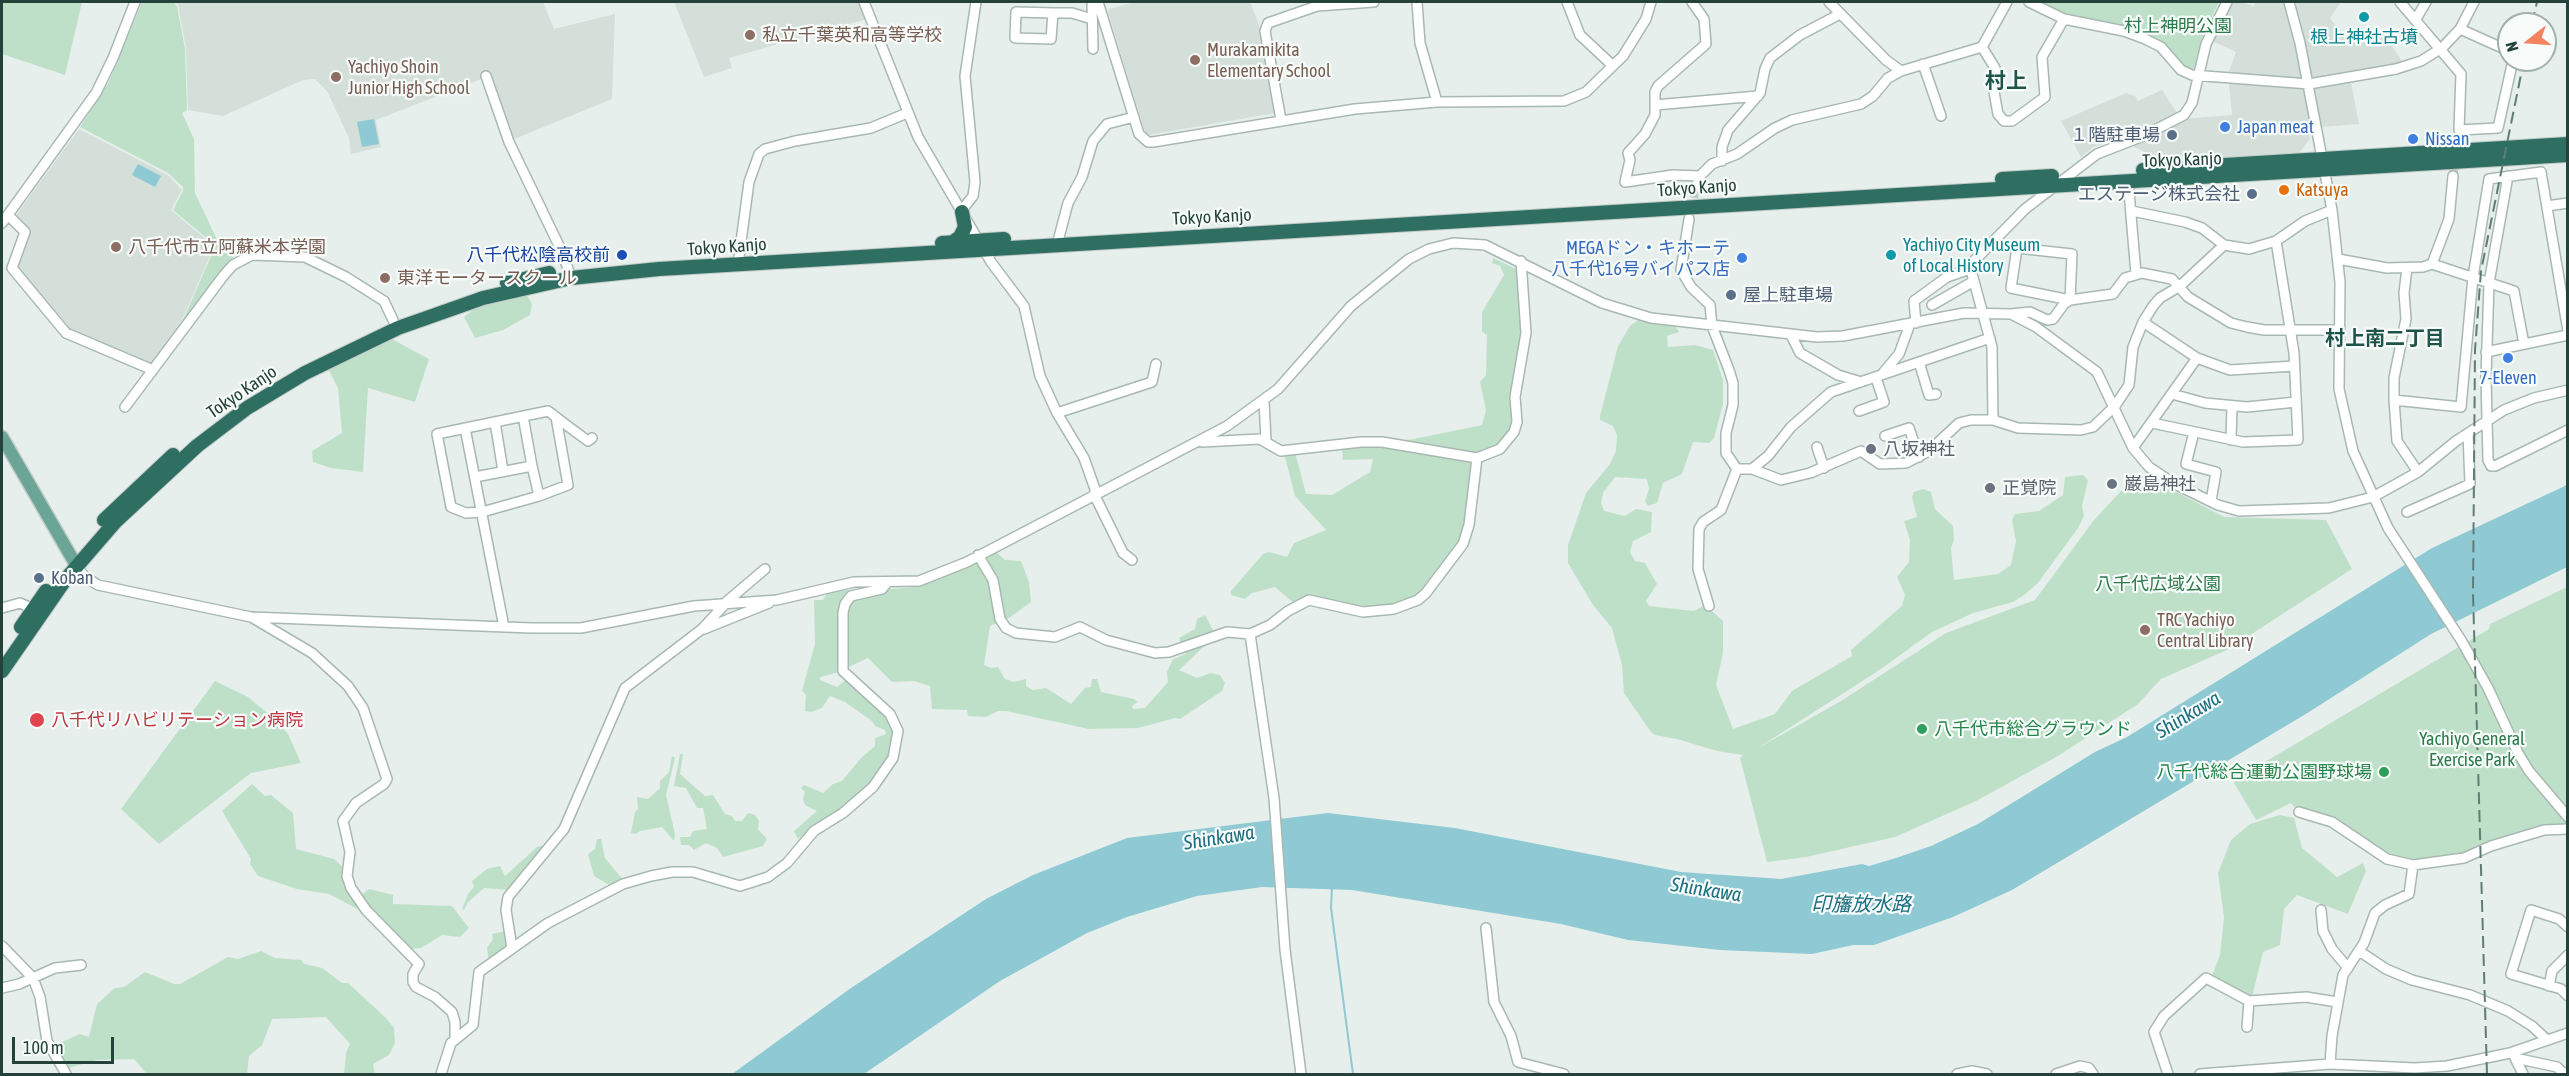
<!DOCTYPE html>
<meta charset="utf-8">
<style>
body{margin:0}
#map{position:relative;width:2569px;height:1076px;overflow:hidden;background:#e6efeb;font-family:"Asap Condensed",sans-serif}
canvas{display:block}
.frame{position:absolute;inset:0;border:3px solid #24423a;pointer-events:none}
.north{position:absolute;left:2497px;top:12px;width:60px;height:60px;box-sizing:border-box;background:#f7fbf9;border:2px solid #a3b1ad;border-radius:50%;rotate:253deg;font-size:16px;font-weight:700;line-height:24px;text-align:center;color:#24423a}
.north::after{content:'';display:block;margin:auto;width:21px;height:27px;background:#f4845f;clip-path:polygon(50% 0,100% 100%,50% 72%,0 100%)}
.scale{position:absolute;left:12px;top:1037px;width:102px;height:27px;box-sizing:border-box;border:3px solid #24423a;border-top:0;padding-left:8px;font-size:18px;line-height:21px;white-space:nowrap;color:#24423a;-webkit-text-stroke:4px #f7fbf9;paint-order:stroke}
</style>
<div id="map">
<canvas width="2569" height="1076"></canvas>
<div class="frame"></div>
<div class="north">N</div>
<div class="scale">100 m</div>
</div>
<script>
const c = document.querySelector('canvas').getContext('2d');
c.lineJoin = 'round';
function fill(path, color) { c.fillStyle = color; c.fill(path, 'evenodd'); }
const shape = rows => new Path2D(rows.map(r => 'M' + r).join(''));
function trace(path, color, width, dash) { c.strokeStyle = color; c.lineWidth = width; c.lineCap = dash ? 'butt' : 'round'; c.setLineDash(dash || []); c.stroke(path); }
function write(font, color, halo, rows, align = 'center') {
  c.font = font + ' "Asap Condensed","Noto Sans JP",sans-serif'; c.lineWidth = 4.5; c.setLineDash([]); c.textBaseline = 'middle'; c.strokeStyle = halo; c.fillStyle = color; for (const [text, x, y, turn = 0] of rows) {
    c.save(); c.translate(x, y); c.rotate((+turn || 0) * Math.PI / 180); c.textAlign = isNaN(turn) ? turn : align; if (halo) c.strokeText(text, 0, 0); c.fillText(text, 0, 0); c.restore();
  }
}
const built = shape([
 [175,2,543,2,554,29,615,14,612,99,512,140,489,76,376,120,381,147,351,154,349,138,327,91,315,79,303,80,223,116,188,110,186,48,178,5],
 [674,2,859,2,867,19,729,58,732,68,704,77],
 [1135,2,1250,2,1262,33,1276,113,1148,135,1144,129,1108,12,1109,9],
 [2228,2,2240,2,2254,6,2256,2,2341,2,2330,18,2347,41,2385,36,2402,61,2393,65,2349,72,2359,124,2308,128,2310,139,2299,153,2165,162,2120,140,2093,147,2081,157,2061,121,2126,93,2135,96,2138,101,2162,90,2181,119,2232,115,2228,74,2236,52,2210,40],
 [79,129,168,175,182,190,171,210,208,241,211,254,176,334,151,366,122,352,69,332,15,267,24,228,16,215]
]);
const green = shape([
 [2,2,82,2,65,75,2,54],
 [142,2,173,2,177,6,185,49,187,110,182,113,194,139,195,193,220,246,236,260,180,327,212,254,209,240,173,210,183,191,183,187,168,173,80,127,109,82],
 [2038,2,2219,2,2201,40,2194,68,2187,71,2164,46,2143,32,2071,17],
 [1493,258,1518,270,1524,322,1515,417,1512,430,1499,446,1468,459,1474,468,1465,529,1455,552,1434,583,1409,601,1377,609,1295,604,1275,587,1252,593,1245,599,1231,595,1231,591,1263,554,1269,552,1287,557,1294,543,1326,530,1295,496,1284,453,1295,452,1306,494,1332,495,1370,472,1373,459,1343,460,1342,447,1414,439,1482,425,1486,410,1480,382,1486,375,1487,335,1482,332,1482,312,1504,275,1500,266,1492,263],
 [526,294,532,304,530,315,503,330,475,338,464,317,474,309],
 [1638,320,1676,327,1679,332,1667,336,1668,347,1695,345,1713,350,1723,380,1723,404,1714,438,1709,443,1693,442,1682,474,1663,483,1657,503,1648,506,1645,501,1649,489,1647,479,1615,477,1603,493,1601,503,1604,511,1625,516,1636,509,1652,512,1651,532,1633,541,1630,552,1635,561,1645,563,1657,584,1646,601,1649,606,1694,611,1705,605,1723,621,1723,653,1716,685,1733,729,1775,714,1792,691,1852,656,1851,650,1902,606,1905,595,1897,577,1909,562,1910,540,1904,521,1917,517,1912,497,1914,492,1923,489,1931,492,1935,509,1953,526,1954,540,1951,548,1954,580,1998,574,2011,565,2016,541,2012,520,2015,514,2039,511,2063,495,2065,477,2083,475,2088,480,2082,506,2084,516,2078,528,2038,583,2024,595,2013,602,1973,613,1932,632,1881,669,1758,748,1841,701,1946,633,2035,600,2094,520,2121,491,2144,475,2224,517,2326,520,2352,569,2227,650,2161,679,2138,704,2058,756,1976,801,1895,837,1806,857,1767,862,1740,758,1743,755,1717,751,1677,739,1655,735,1651,732,1624,693,1622,665,1612,628,1593,605,1568,563,1568,545,1586,493,1610,464,1616,451,1617,435,1613,426,1600,420,1600,416,1618,346,1630,326],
 [390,338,429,359,415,402,368,388,363,472,331,468,313,462,312,451,342,433,338,388,327,367],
 [995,551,1005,560,1021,561,1029,582,1031,602,1009,618,990,626,984,665,991,668,998,667,1005,679,1014,682,1026,679,1026,686,1033,690,1046,688,1071,704,1085,688,1091,687,1092,679,1097,679,1101,692,1134,699,1138,702,1132,706,1133,709,1145,708,1168,682,1167,672,1173,659,1186,654,1179,638,1195,629,1197,619,1205,615,1213,630,1213,638,1179,670,1197,678,1211,673,1220,675,1225,683,1222,691,1180,719,1175,718,1138,728,1089,729,1006,711,998,711,986,717,968,716,967,710,932,709,930,686,914,681,892,682,868,658,846,668,844,645,838,647,839,672,820,677,820,680,837,687,847,679,886,713,897,733,894,750,867,790,798,839,794,831,817,811,805,805,803,799,805,792,801,788,804,785,823,793,833,784,842,781,861,758,875,746,875,738,886,734,885,730,875,726,872,721,845,702,830,696,822,708,811,712,805,711,806,695,802,691,815,644,814,600,823,600,830,589,836,588,855,592,915,587,930,583],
 [2567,587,2568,822,2564,825,2463,854,2411,862,2400,860,2375,848,2337,820,2314,811,2296,809,2291,803,2256,820,2233,781,2489,629,2490,624],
 [215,681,248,697,271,716,288,734,301,763,251,773,159,844,121,809],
 [680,754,683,754,680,774,705,796,713,795,725,814,732,816,735,821,742,821,748,813,755,815,759,821,758,829,767,839,763,846,723,857,717,848,706,843,694,850,689,845,681,845,680,837,690,837,693,831,707,829,703,808,697,808,686,788,674,786],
 [672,756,675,758,666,795,675,834,674,841,662,827,640,831,636,834,631,833,635,812,638,809,637,797,648,799,660,788,660,781,669,772],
 [252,784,265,796,271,795,293,813,296,849,334,859,345,869,360,896,369,889,393,895,393,904,452,906,469,928,460,937,442,935,421,948,409,949,382,922,329,894,297,889,258,876,250,864,251,859,222,811],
 [2280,815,2294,818,2302,848,2337,877,2363,863,2366,871,2348,914,2297,895,2284,909,2280,945,2263,952,2252,997,2212,976,2220,955,2224,917,2218,873,2231,840,2250,824],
 [597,839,601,839,605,858,624,881,611,886,594,876,588,854,595,849],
 [549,844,510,890,484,888,468,902,464,910,462,909,468,894,474,887,472,881,487,869,500,866,505,876,537,847],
 [506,931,508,947,489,962,487,948,493,939,492,934],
 [261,951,275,958,301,960,304,964,322,968,342,983,348,983,386,1018,394,1028,395,1043,389,1055,373,1064,375,1074,344,1074,346,1053,350,1044,326,1017,272,1019,262,1045,249,1056,247,1074,147,1074,134,1059,97,1060,65,1069,53,1046,80,1034,89,1037,97,1004,115,988,124,987,145,972,174,984,180,984,228,957,238,959]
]);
const water = shape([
 [374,119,379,144,362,147,357,122],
 [138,164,161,176,155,187,132,175],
 [2567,485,2567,567,2431,634,2309,712,2012,890,1953,917,1874,945,1853,945,1812,954,1720,950,1628,940,1561,924,1352,890,1262,887,1197,896,1127,917,1087,933,1000,981,864,1074,732,1074,851,988,986,899,1033,875,1127,838,1328,813,1455,828,1681,872,1781,879,1862,864,1869,866,1896,858,1931,846,1978,824,2095,752,2127,737,2432,548]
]);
const stream = shape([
 [1332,887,1331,908,1353,1074]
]);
const minorTunnel = shape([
 [2453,176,2459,130],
 [1691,211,1696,187]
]);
const minor = shape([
 [864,2,918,137,991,262,1024,306,1040,376,1057,413,1084,458,1096,492],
 [1092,2,1093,49],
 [1098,2,1139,134,1148,142,1153,142,1355,109,1437,102,1564,101,1586,92,1623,56,1646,19,1651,2],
 [1417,2,1420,43,1437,102],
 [1567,2,1580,35,1612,65],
 [1692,2,1704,19,1706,44,1658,86,1655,92,1655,115,1645,134,1628,153,1630,160,1625,182,1673,175,1700,176],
 [1829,2,1886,60,1901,71],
 [2029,2,2064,19,2124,31,2143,38,2161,47,2181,70,2192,75,2309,84,2396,69,2421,61,2442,48,2460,29,2474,2],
 [2289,2,2300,43,2332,210,2340,282,2339,389,2353,451,2388,528,2461,640,2488,688,2518,753,2529,771,2568,817],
 [2400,2,2461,74,2459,130,2498,128,2513,60],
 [1053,13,1051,39,1015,38,1016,12,1053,13,1072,13,1092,19],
 [2416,19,2426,2],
 [2460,29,2509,51],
 [1982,47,1995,68,1996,78,1993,86,1998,114,2004,121,2012,121,2045,97,2042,57,2064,19],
 [1923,64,1941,116],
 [486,76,509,142,563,254,571,278],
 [1655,105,1758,96],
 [1281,120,1265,31,1268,23,1317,6,1374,2],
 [1722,161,1722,147,1728,130,1760,93,1765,69,1770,58,1800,35,1840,14],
 [2508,176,2489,283,2486,377,2488,460,2491,466,2495,466,2568,430],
 [2128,180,2136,274],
 [1696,187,1700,176,1712,164,1737,154,1775,128,1792,120,1861,104,1873,96,1888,78,1901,71,1982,47,2007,2],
 [2547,206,2568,203],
 [961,211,973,196,975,182,965,76,976,2],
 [2132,211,2185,222,2202,228,2224,245,2249,249,2276,241,2305,221,2332,210],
 [8,215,25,232,12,268,66,333,153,370],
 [1689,219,1681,270,1691,287,1710,305,1712,326,1729,370,1733,383,1733,405,1726,433,1726,453,1737,469],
 [2,223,96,93,113,58,135,2],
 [1057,245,1068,203,1082,177,1093,141,1107,124,1134,117],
 [2017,248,2072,254,2070,300,2011,288,2017,248],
 [2338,259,2387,268,2423,267,2432,264,2514,291,2524,344],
 [738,264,749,182,759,154,765,149,795,141,871,128,907,113],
 [2432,264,2449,219,2453,176],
 [2407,268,2404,293,2406,319,2394,378,2394,400,2397,441,2418,472],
 [1932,305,1974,281],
 [2011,314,2030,312,2047,320,2053,319,2064,304,2070,300,2113,294,2125,278,2142,273,2172,279,2188,297,2231,323,2247,327,2264,330,2339,330],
 [2143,322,2197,358,2230,370,2294,366],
 [1916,323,1914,301,1947,277,1973,268],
 [1791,335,1800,353,1838,375,1861,382],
 [2486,352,2568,335],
 [1919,362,1929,395,1936,394],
 [1883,373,1899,354,1910,324],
 [2172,394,2205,403,2247,407,2296,402],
 [2394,400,2461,407,2473,277,2489,179,2541,172,2568,331],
 [1264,401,1266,441],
 [125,407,224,275,233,265,252,255,305,257,346,277,384,301,393,320],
 [1859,411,1884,402,1876,378],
 [1057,413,1152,382,1156,364],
 [523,416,532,466],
 [556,417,568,485,539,496,482,512,466,513,451,507,437,434,548,411,556,417,565,424,588,441,592,438],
 [1993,420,1992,347,1972,274,1974,261,2025,209,2097,154,2143,136,2184,115,2192,103,2206,44,2227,2],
 [495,422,503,471],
 [2152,423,2243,442,2298,440,2294,353,2276,241],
 [465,428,504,627],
 [2194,432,2186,464,2216,472,2211,501],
 [1885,436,1909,428,1919,457],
 [2231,440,2232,406],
 [1202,442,1260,439,1281,451,1361,442,1382,442,1477,458,1500,449,1514,432,1517,422,1515,397,1526,333,1521,261],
 [1817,447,1824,468],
 [2133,448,2197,358],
 [1737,469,1752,469,1768,456,1791,427,1831,392,1990,338],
 [1752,469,1781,480,1810,473,1861,451,1880,464,1906,463,1929,451,1959,423,1971,420,1993,420,2018,428,2081,430,2093,427,2115,406,2129,385,2133,347,2143,322,2153,306,2160,298,2180,286,2224,245],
 [475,477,532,466,539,496],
 [1094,494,1123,553,1132,560],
 [2407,512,2470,484,2468,433],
 [978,555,993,580,1000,619,1006,628,1016,633,1055,637,1080,627,1106,640,1155,653,1169,652,1227,632,1250,634,1270,625,1288,611,1309,600,1363,612,1394,609,1418,600,1426,593,1463,544,1469,525,1477,458],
 [76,565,84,576,98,585,251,617,531,628,581,628,694,606,777,600,854,582,919,581,967,562,1227,426,1278,389,1351,306,1409,259,1429,249,1453,243,1485,245,1602,303,1651,318,1817,337,1843,336,1964,313,2011,314,2036,327,2097,372,2133,448,2149,467,2173,483,2218,505,2239,511,2329,508,2373,497,2418,472,2456,441,2504,410,2534,398,2568,390],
 [725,603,765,569],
 [1709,606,1698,569,1699,529,1703,522,1721,510,1737,469],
 [2,608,20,603,33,609],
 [253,618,312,653,348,686,363,708,387,779,384,784,356,803,343,821,350,852,347,876,351,888,366,910,419,964,413,974,413,982,416,987,435,997,452,1012,455,1022,455,1038],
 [704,629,769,603],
 [1250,634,1274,798,1285,950,1301,1074],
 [2299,812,2332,822,2387,859,2413,865,2464,858,2491,846,2544,830,2568,829],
 [2321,910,2323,931,2332,949,2348,968],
 [2568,927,2559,919,2531,910,2511,974,2561,989,2568,996],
 [1486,928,1494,1002,1511,1036,1518,1062,1564,1074],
 [2,946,33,978,40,997,47,1041,66,1074],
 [512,948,506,910,508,897,564,829,625,688,702,629,727,602],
 [2359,951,2386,969,2412,980,2470,995,2508,1011,2532,1026,2547,1040],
 [2549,986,2552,971,2568,955],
 [2,988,19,984,55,968,81,965],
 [2247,1027,2249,1001],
 [2515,1058,2557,1067,2563,1073,2568,1073],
 [2515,1058,2523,1074],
 [2330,1064,2332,1036,2343,975,2364,943,2375,913,2385,905,2409,894,2413,865],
 [441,1074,451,1043,473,1025,479,972,548,923,623,884,651,876,672,872,693,872,740,886,768,877,787,863,814,831,843,813,873,787,893,758,898,731,890,714,843,671,843,613,845,604,851,596,882,589,886,584],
 [1957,1074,1972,1071,1987,1074],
 [2056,1074,2080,1066,2089,1068,2093,1074],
 [2168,1074,2154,1032,2164,1016,2206,978,2249,1001,2306,997,2337,1002],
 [2200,1074,2330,1064,2415,1068,2447,1066,2510,1053,2568,1033]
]);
const major = shape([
 [2,437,76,565]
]);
const highway = shape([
 [2143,170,2568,144],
 [2002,179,2052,176],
 [953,242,960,237,965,227,962,212],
 [942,243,1004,239],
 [507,283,549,273],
 [104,520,173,455],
 [21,627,46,591],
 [2,671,65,580,116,521,197,446,247,408,305,373,398,328,483,298,571,278,659,269,2568,155]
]);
const rail = shape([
 [2532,24,2537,2],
 [2487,1074,2473,594,2475,350,2481,271,2524,60]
]);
const markers = [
 [2364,17,6,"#0f9aa8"],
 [750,35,6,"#8d6e63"],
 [1195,60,6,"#8d6e63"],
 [336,77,6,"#8d6e63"],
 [2225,127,6,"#3f7fe0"],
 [2172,135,6,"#5c6f8a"],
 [2413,139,6,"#3f7fe0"],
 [2284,190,6,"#e8710a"],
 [2252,194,6,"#5c6f8a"],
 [116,247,6,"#8d6e63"],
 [622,255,6,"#1a4fb4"],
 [1891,255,6,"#0f9aa8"],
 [1742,258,6,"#3f7fe0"],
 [385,278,6,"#8d6e63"],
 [1731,295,6,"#5c6f8a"],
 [2508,358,6,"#3f7fe0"],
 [1871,449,6,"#6b7280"],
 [2112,484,6,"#6b7280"],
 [1990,488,6,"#6b7280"],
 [39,578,6,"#5c6f8a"],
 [2145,630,6,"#8d6e63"],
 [37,720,8,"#e0444e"],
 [1922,729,6,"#2e9e5b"],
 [2384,772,6,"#2e9e5b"]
];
const parkNames = [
 ["村上神明公園",2178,26],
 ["八千代広域公園",2158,584],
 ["Yachiyo General",2472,739],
 ["Exercise Park",2472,760]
];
const educationNames = [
 ["私立千葉英和高等学校",762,35],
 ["Murakamikita",1207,50],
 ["Elementary School",1207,71],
 ["Yachiyo Shoin",348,67],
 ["Junior High School",348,88],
 ["八千代市立阿蘇米本学園",128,247],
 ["東洋モータースクール",397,278],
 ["TRC Yachiyo",2157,620],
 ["Central Library",2157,641]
];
const cultureNames = [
 ["根上神社古墳",2364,37],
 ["Yachiyo City Museum",1903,245,"left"],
 ["of Local History",1903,266,"left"]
];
const shopNames = [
 ["Japan meat",2237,127],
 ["Nissan",2425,139],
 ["MEGAドン・キホーテ",1730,248,"right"],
 ["八千代16号バイパス店",1730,269,"right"],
 ["7-Eleven",2508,378,"center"]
];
const serviceNames = [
 ["１階駐車場",2160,135],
 ["エステージ株式会社",2240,194],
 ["屋上駐車場",1743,295,"left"],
 ["Koban",51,578,"left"]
];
const streetNames = [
 ["Tokyo Kanjo",2182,160,-2],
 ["Tokyo Kanjo",1697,188,-4],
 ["Tokyo Kanjo",1212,217,-3],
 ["Tokyo Kanjo",727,247,-4],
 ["Tokyo Kanjo",242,392,-34]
];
const foodNames = [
 ["Katsuya",2296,190]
];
const transitNames = [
 ["八千代松陰高校前",610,255]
];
const worshipNames = [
 ["八坂神社",1883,449],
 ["巌島神社",2124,484],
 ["正覚院",2002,488]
];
const healthNames = [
 ["八千代リハビリテーション病院",51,720]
];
const leisureNames = [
 ["八千代市総合グラウンド",1934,729],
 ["八千代総合運動公園野球場",2372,772,"right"]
];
const neighbourhoodNames = [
 ["村上南二丁目",2385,339]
];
const waterNames = [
 ["Shinkawa",2188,715,-31],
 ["Shinkawa",1219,838,-9],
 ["Shinkawa",1706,890,9],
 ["印旛放水路",1861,905]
];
const quarterNames = [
 ["村上",2006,81]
];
fill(built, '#d4dfda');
fill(green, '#bfe0c8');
fill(water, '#8ec9d4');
trace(stream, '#8ec9d4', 2);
trace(minorTunnel, '#bfccc8', 9, [9, 4.5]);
trace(minor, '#a8b8b2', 12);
trace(major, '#c2cac8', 15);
trace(highway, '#c2cac8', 16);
trace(minor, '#fff', 9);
trace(major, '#6aa596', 12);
trace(highway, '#2f6f62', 14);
trace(rail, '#5f7d75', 2, [12, 6]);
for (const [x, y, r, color] of markers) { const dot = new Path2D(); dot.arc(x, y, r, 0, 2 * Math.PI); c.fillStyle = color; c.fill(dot); trace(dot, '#f7fbf9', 2); }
write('18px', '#2d7a4b', '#f7fbf9', parkNames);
write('18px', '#785e54', '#f7fbf9', educationNames, 'left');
write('18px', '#0d838f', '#f7fbf9', cultureNames);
write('18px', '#366cbe', '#f7fbf9', shopNames, 'left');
write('18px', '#4e5e75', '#f7fbf9', serviceNames, 'right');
write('18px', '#24423a', '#f7fbf9', streetNames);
write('18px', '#c56008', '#f7fbf9', foodNames, 'left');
write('18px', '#164399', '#f7fbf9', transitNames, 'right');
write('18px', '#5b616d', '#f7fbf9', worshipNames, 'left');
write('18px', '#be3a42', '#f7fbf9', healthNames, 'left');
write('18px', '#27864d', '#f7fbf9', leisureNames, 'left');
write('bold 20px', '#1f5548', '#f7fbf9', neighbourhoodNames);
write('italic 20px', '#1c6f80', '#f7fbf9', waterNames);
write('bold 21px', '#1f5548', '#f7fbf9', quarterNames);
</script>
